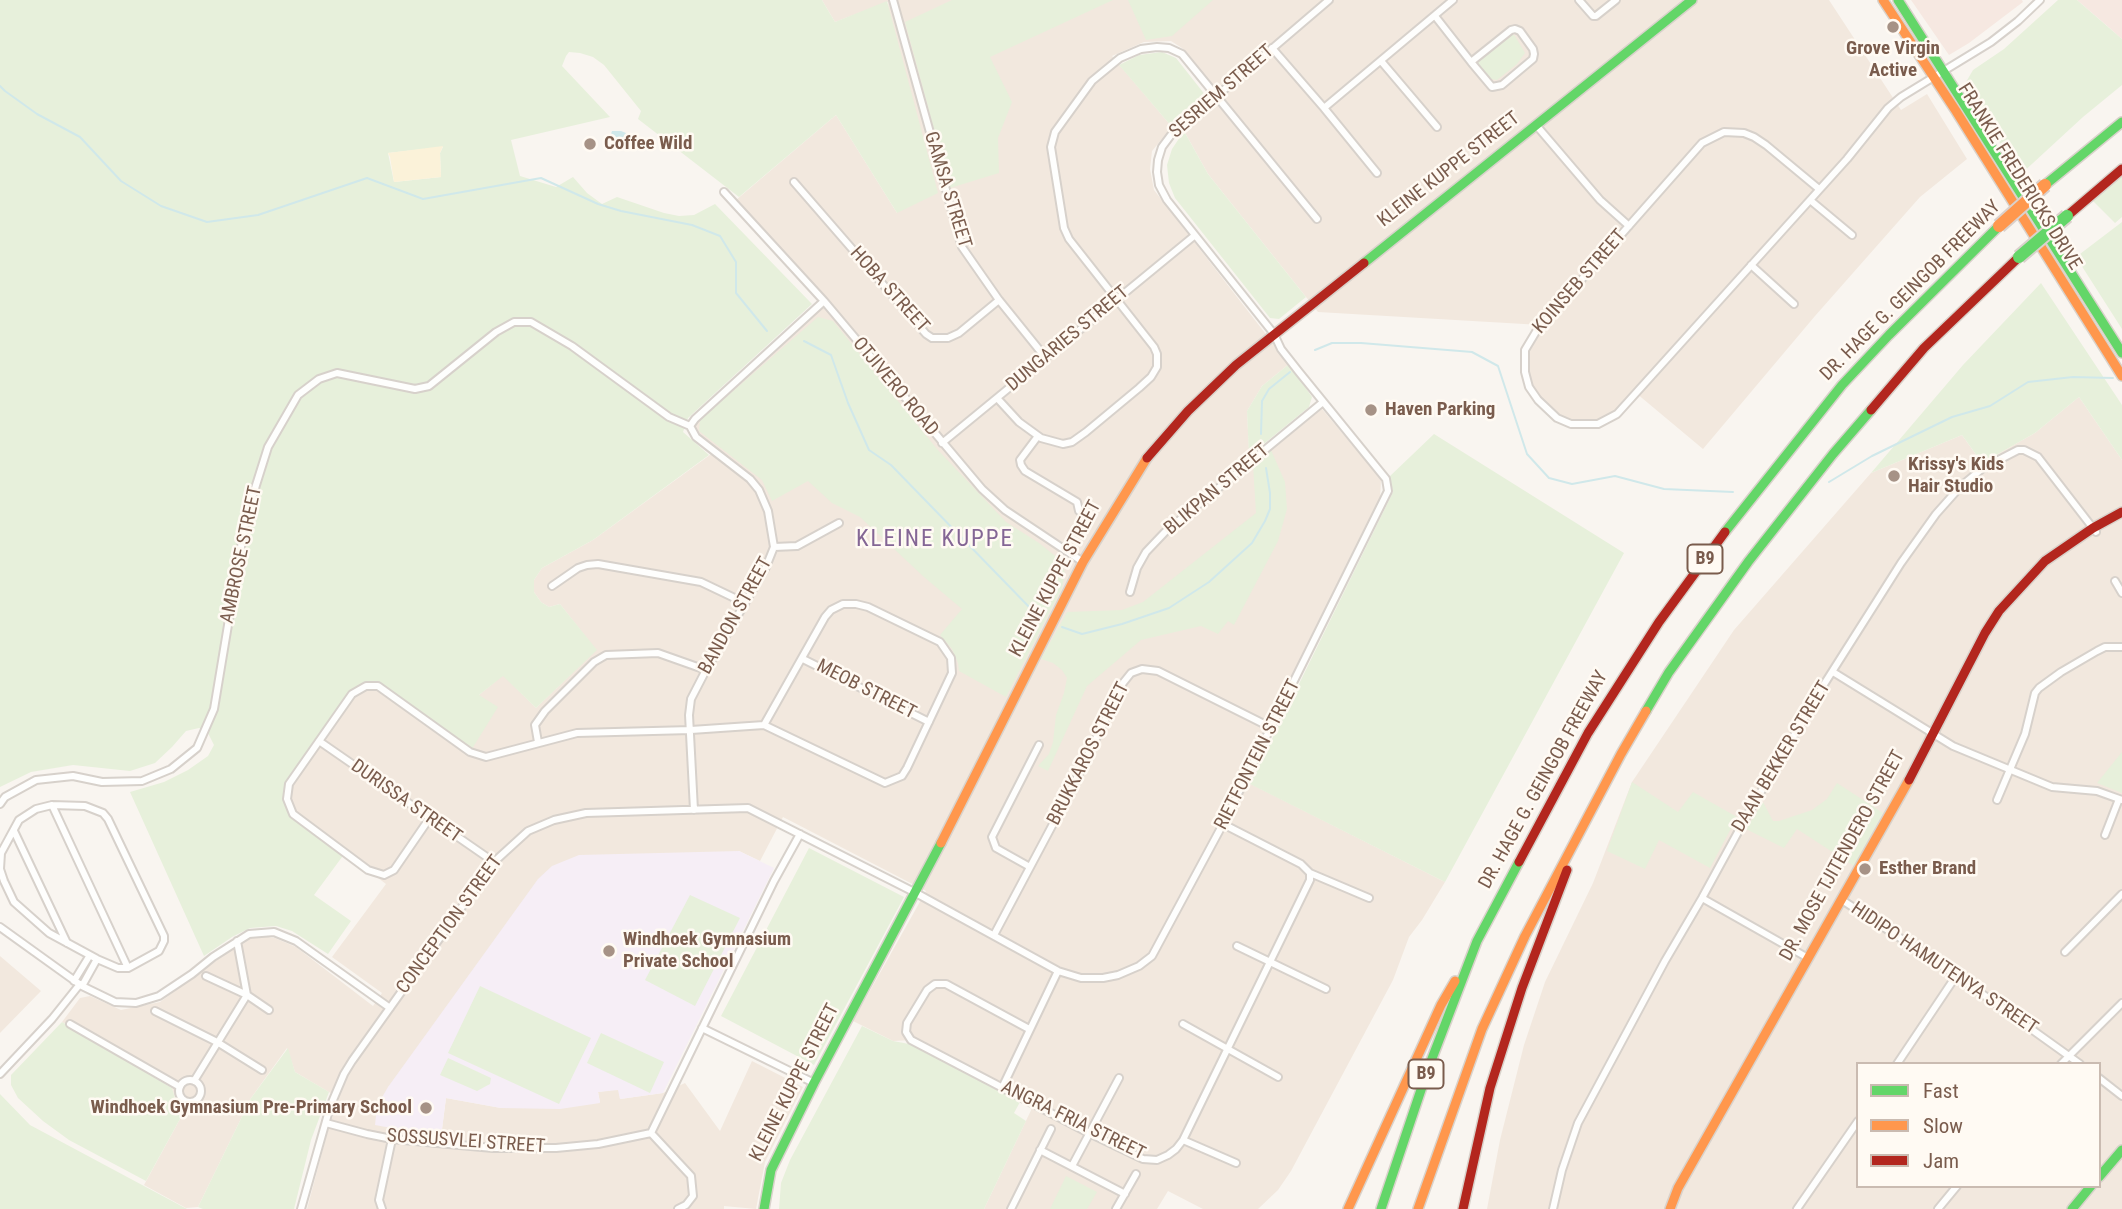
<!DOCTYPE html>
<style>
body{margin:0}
#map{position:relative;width:2122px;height:1209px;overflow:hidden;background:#f9f5f0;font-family:"Roboto Condensed",sans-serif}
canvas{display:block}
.legend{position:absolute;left:1856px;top:1062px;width:245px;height:126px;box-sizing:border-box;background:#fffaf3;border:2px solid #cabbb1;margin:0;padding:9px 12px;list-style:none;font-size:21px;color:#7a5c4d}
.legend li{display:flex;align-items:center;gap:14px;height:35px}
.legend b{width:35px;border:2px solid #cabbb1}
</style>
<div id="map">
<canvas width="2122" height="1209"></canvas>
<ul class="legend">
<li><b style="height:9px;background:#63d668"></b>Fast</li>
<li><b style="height:9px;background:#ff974d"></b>Slow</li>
<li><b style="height:9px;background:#b3261e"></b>Jam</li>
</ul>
</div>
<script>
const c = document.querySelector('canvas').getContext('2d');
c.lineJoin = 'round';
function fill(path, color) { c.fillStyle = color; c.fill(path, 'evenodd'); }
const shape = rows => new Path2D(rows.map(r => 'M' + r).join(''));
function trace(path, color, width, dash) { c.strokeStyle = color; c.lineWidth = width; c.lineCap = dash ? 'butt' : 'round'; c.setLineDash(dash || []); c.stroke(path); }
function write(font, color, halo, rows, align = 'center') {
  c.font = font + ' "Roboto Condensed",sans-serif'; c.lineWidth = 5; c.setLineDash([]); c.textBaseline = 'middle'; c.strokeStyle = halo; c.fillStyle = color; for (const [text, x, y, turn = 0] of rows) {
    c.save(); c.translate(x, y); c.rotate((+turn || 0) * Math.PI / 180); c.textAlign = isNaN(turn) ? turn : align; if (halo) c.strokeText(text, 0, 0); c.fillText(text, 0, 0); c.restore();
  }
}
const residential = shape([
 [822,0,1829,0,1901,110,1927,94,1967,159,1920,197,1815,316,1703,449,1636,393,1617,414,1587,425,1557,418,1529,387,1524,359,1541,325,1318,312,1208,174,1184,131,1224,98,1182,48,1171,41,1144,42,1112,56,1172,127,1152,151,1150,169,1154,190,1289,364,1262,386,1247,411,1250,467,1322,409,1381,479,1380,499,1241,779,1445,882,1422,920,1409,937,1393,980,1291,1171,1278,1190,1258,1209,1203,1209,1168,1191,1157,1209,984,1209,1034,1104,911,1040,893,1041,853,1021,926,891,783,817,760,861,739,851,388,1087,441,1137,446,1098,501,1108,600,1102,598,1092,619,1089,620,1099,663,1093,685,1083,720,1131,752,1061,803,1087,765,1162,756,1209,724,1206,724,1209,307,1209,328,1130,339,1098,295,1072,287,1048,251,1098,198,1207,186,1208,144,1185,186,1108,175,1098,172,1088,62,1022,80,998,90,996,121,1010,160,1002,240,943,251,938,262,936,275,938,296,947,373,1006,382,993,332,957,386,884,293,814,287,799,289,784,352,694,366,686,479,695,503,675,536,708,596,650,560,604,549,607,541,602,534,592,534,580,542,568,593,540,714,452,696,437,690,426,823,301,736,200,836,115,897,213,888,2,835,22],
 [2079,397,2122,460,2122,1209,1487,1209,1500,1140,1524,1045,1545,982,1593,883,1632,782,1734,630,1871,473,1962,435,1982,463,2035,433],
 [1858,1064,2099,1064,2099,1186,1858,1186],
 [0,956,41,991,0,1033]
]);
const commercial = shape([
 [1911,0,2022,0,2023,2,1969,43,1949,55],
 [2077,0,2122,0,2122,39,2105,24]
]);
const education = shape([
 [739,851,774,868,663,1093,620,1099,618,1090,598,1092,600,1103,560,1109,501,1108,446,1098,441,1137,375,1125,377,1106,388,1087,538,879,552,866,579,855]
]);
const green = shape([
 [0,0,822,0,835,22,887,1,938,193,897,213,836,115,739,197,638,119,641,111,604,65,593,57,580,53,569,52,566,56,562,66,610,117,511,140,520,176,556,187,573,177,587,193,602,204,617,197,664,213,679,216,694,215,715,204,812,304,688,418,683,432,709,455,593,540,542,568,534,580,534,592,541,602,549,607,560,604,597,650,536,708,503,676,479,695,498,707,470,752,378,686,366,686,352,694,289,783,287,799,293,814,345,853,314,895,351,921,328,954,292,931,276,926,250,928,232,937,204,956,130,792,164,782,188,770,208,756,214,745,208,733,199,728,186,731,172,747,155,763,130,771,73,765,31,772,0,787],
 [443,147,440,153,441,177,394,182,388,153],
 [952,0,1113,0,990,57,1012,102,998,138,999,173,950,188,905,22],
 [1128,0,1213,0,1172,36,1146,40],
 [2058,0,2077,0,2122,39,2122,85,2083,117,2020,175,1990,127,1966,82,1973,70,2004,49],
 [1510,33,1515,36,1525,53,1517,64,1497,80,1491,79,1476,61],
 [1162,52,1176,58,1206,96,1172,127,1119,65,1139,55],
 [1184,131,1208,174,1306,297,1279,319,1270,318,1175,198,1169,183,1167,165,1172,149],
 [2122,175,2122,217,2115,223,2093,201],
 [2122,222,2122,329,2076,257],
 [2041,283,2122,405,2122,460,2079,397,2035,433,1982,463,1962,435,1871,473,1963,365],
 [818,317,833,321,937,449,1006,522,1039,543,1059,559,1065,573,1062,588,1006,697,959,671,958,663,952,649,940,635,962,609,924,577,860,517,832,503,808,481,772,501,762,480,699,431,700,420],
 [1289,364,1312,397,1309,407,1249,456,1247,411,1262,386],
 [1434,434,1624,553,1445,882,1250,784,1393,492,1389,477],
 [1271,450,1285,482,1287,509,1278,541,1234,625,1228,621,1218,634,1201,626,1141,640,1087,686,1048,771,1038,766,1049,754,1053,742,1056,715,1064,693,1067,678,1062,670,1053,663,1041,659,1067,612,1122,610,1143,602,1256,513,1253,465],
 [2122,752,2122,793,2097,783],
 [1632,782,1678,812,1693,792,1737,817,1710,868,1659,840,1645,869,1607,851],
 [1837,783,1883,813,1854,866,1797,829,1784,848,1746,829,1763,802,1773,821,1779,821,1812,810,1827,799],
 [809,848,904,897,814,1065,721,1016],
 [690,895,740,918,695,1006,645,980],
 [480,986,591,1038,559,1104,448,1053],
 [62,1022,172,1088,175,1098,186,1108,146,1181,69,1140,43,1121,18,1098,11,1085,11,1075],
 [862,1026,893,1041,909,1044,1020,1102,1014,1113,1026,1121,984,1209,779,1209,781,1183,790,1160],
 [601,1033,664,1062,650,1093,587,1063],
 [288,1048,295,1072,329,1092,311,1140,294,1209,203,1209,198,1207,251,1098],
 [448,1058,491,1078,490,1084,477,1091,440,1075],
 [0,1094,30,1125,187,1209,0,1209],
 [1066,1176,1097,1192,1087,1209,1050,1209]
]);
const sand = shape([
 [443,146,440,153,441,177,394,182,390,157,388,153]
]);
const water = shape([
 [612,131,621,131,626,133,632,136,637,143,634,147,622,147,610,137]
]);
const stream = shape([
 [0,86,5,91,37,114,80,137,121,181,161,206,207,222,258,215,367,178,423,199,541,178,598,204,621,211,692,225,720,236,736,262,736,293,767,331],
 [804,341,831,355,848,403,869,450,891,465,1034,612],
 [1315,350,1332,343,1361,343,1472,352,1498,366,1527,454,1549,478,1572,484,1615,476,1664,489,1733,492],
 [1261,434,1262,401,1269,389,1290,372],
 [1829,482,1872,456,1952,417,1990,406,2028,382,2073,377,2113,378],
 [1062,627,1082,634,1122,624,1169,608,1209,582,1252,543,1265,521,1270,509,1270,493,1266,468]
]);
const street = shape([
 [893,0,962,247,999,300,1045,357],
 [1579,0,1593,16,1596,16,1616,0],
 [1435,16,1471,62,1492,87,1502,85,1533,59,1534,54,1533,49,1520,31,1515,29,1511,30,1471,62],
 [1272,48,1324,108,1377,173],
 [1381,61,1437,127],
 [1324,108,1453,0],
 [1536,125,1600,200,1629,226],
 [794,182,926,334,932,338,948,338,959,333,999,300],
 [1819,189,1766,145,1754,137,1744,133,1724,132,1702,143,1537,330,1525,350,1525,372,1529,387,1538,400,1557,418,1571,424,1598,424,1617,414,1847,159,1888,108,1901,97,1991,42,2018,21,2040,0],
 [724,192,824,301,982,489,1005,510,1083,562],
 [1810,200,1852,235],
 [1751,265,1794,304],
 [997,398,1019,422,1041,438,1063,444,1072,442,1086,432,1139,388,1151,377,1157,367,1157,354,1154,347,1069,239,1064,228,1051,147,1055,132,1092,81,1120,58,1141,49,1157,47,1169,48,1182,54,1317,219],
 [1038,436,1020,460,1021,465,1025,471,1077,502,1079,511,1084,514],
 [942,443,1194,236],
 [774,547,797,546,839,523],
 [2115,581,2122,593],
 [552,586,578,568,587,565,598,564,701,582,745,603],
 [1130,592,1137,568,1146,552,1165,532,1323,402],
 [803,659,929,722],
 [1833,672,1953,746,2052,787,2097,791,2122,800],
 [319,741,494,862],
 [538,742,535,725,545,711,594,662,606,655,658,653,706,670],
 [1997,800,2025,734,2035,693,2039,688,2061,672,2097,651,2105,647,2122,647],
 [0,804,5,797,36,780,73,776,102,782,142,781,171,769,197,748,214,709,246,517,268,447,298,395,319,379,337,373,415,389,429,386,496,332,514,322,531,322,572,346,669,417,690,426],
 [52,805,36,809,19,820,1,853,0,869,4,881,14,902,49,933,97,959,118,968,128,968,159,951,164,941,164,936,108,819,103,813,85,806,52,805,128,968],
 [694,810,689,715,691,699,706,670,766,567,774,547,768,511,759,490,750,479,696,437,690,426,695,419,824,301],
 [429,819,394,870,384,875,368,870,293,814,287,799,289,784,352,694,366,686,378,686,470,752,486,757,577,733,691,730,764,725,885,783,902,776,907,768,952,673,951,658,940,642,868,607,856,604,843,604,831,610,825,617,764,725],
 [14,831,67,943],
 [2105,835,2119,799],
 [1030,867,996,848,992,837,1039,745],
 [1310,873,1369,898],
 [1702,898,1808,958],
 [1842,900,1946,968,2080,1064],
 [0,927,82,986,115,1002,136,1003,159,996,192,974,213,957,249,934,274,932,296,941,390,1008],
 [994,935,1070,792,1123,683,1131,673,1142,669,1158,671,1272,728],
 [1237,946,1326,989],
 [2065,952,2122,894],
 [206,976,247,995,269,1010],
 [74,981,90,955],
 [82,986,97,959],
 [155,1011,217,1042,262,1070],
 [70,1024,180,1087],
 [1183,1024,1278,1077],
 [702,1028,814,1083],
 [1029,1029,946,984,935,984,927,990,907,1023,906,1032,911,1040,1089,1133,1143,1159,1157,1160,1168,1155,1176,1149,1183,1140,1310,880,1310,873,1301,864,1223,824],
 [1897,1064,1956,976],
 [2061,1064,2122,1003],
 [0,1074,52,1019,80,984],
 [2099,1078,2122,1096],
 '179 1091a11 11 0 1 1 22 0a11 11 0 1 1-22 0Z',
 [194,1081,247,995,237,941],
 [1002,1088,1058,971],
 [326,1123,367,1134,392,1139,493,1148,556,1148,598,1144,651,1133,774,881,800,834],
 [651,1133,691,1176,693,1196,686,1205,678,1209],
 [1183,1140,1236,1163],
 [1040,1150,1125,1194],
 [1072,1166,1119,1078],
 [301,1209,330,1107,344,1074,352,1061,494,862,528,831,554,820,586,813,748,808,916,893,1058,971,1081,978,1103,978,1118,975,1139,966,1152,956,1223,824,1388,491,1386,479,1299,372,1281,349,1274,334,1167,200,1159,185,1157,172,1158,160,1162,147,1171,135,1329,0],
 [382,1209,379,1200,392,1139],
 [1011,1209,1051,1129],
 [1116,1209,1136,1174],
 [1553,1209,1562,1170,1578,1123,1665,961,1702,898,1749,812,1823,686,1901,563,1936,514,1960,487,1983,468,2018,450,2024,450,2038,457,2096,532],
 [1797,1209,1858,1121],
 [1938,1209,1957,1186]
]);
const fast = shape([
 [1898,0,2122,353],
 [2045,185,2122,122],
 [1364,263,1692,0],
 [1725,532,1842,385,1889,335,1999,226],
 [1646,711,1669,672,1748,562,1833,454,1871,410],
 [2099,1177,2122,1150],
 [764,1209,771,1170,814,1083,941,843],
 [1381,1209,1428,1069,1477,941,1519,862],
 [2072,1209,2091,1186]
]);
const slow = shape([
 [1883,0,1956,111,2122,376],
 [941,843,1083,562,1147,458],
 [1348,1209,1441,1005,1455,981],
 [1418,1209,1482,1029,1525,936,1621,754,1646,711],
 [1670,1209,1678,1188,1909,780]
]);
const jam = shape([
 [2067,216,2122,169],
 [1871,410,1924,348,2019,257],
 [1147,458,1188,411,1236,365,1364,263],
 [1909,780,1985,633,1999,611,2045,561,2093,528,2122,512],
 [1519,862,1588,733,1659,622,1725,532],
 [1463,1209,1490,1088,1522,988,1567,870]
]);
const fastBridge = shape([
 [2019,257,2067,216]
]);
const slowBridge = shape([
 [1999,226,2045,185]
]);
const markers = [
 [1893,27,7,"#a69286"],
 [590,144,7,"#a69286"],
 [1371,410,7,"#a69286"],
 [1894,476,7,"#a69286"],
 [1865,869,7,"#a69286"],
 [609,951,7,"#a69286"],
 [426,1108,7,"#a69286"]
];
const shields = [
 [1705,559,35],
 [1426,1074,35]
];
const shieldNames = [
 ["B9",1705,559],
 ["B9",1426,1074]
];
const poiNames = [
 ["Grove Virgin",1893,49,"center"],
 ["Active",1893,71,"center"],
 ["Coffee Wild",604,144],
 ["Haven Parking",1385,410],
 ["Krissy's Kids",1908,465],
 ["Hair Studio",1908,487],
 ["Esther Brand",1879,869],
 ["Windhoek Gymnasium",623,940],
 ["Private School",623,962],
 ["Windhoek Gymnasium Pre-Primary School",412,1108,"right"]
];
const streetNames = [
 ["SESRIEM STREET",1222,92,-41],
 ["KLEINE KUPPE STREET",1449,170,-38],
 ["FRANKIE FREDERICKS DRIVE",2019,177,58],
 ["GAMSA STREET",947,190,73],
 ["KOINSEB STREET",1580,282,-49],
 ["HOBA STREET",889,290,48],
 ["DR. HAGE G. GEINGOB FREEWAY",1911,291,-45],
 ["DUNGARIES STREET",1068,339,-40],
 ["OTJIVERO ROAD",895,387,50],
 ["BLIKPAN STREET",1217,490,-40],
 ["AMBROSE STREET",242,555,-78],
 ["KLEINE KUPPE STREET",1056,579,-62],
 ["BANDON STREET",736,616,-61],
 ["MEOB STREET",866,690,27],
 ["BRUKKAROS STREET",1089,754,-63],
 ["RIETFONTEIN STREET",1258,755,-63],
 ["DAAN BEKKER STREET",1782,757,-59],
 ["DR. HAGE G. GEINGOB FREEWAY",1544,780,-61],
 ["DURISSA STREET",406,802,35],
 ["DR. MOSE TJITENDERO STREET",1843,856,-61],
 ["CONCEPTION STREET",450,925,-54],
 ["HIDIPO HAMUTENYA STREET",1944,969,34],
 ["KLEINE KUPPE STREET",795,1083,-63],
 ["ANGRA FRIA STREET",1073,1121,26],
 ["SOSSUSVLEI STREET",466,1142,4]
];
const quarterNames = [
 ["KLEINE KUPPE",935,540]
];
fill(residential, '#f2e8de');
fill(commercial, '#f6e8e1');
fill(education, '#f6eef6');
fill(green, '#e7f0db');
fill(sand, '#fbf2d9');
fill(water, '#d0e8ea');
trace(stream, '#d0e8ea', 2);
trace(street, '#d7d1cb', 10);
trace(fast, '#d9d2cb', 12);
trace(slow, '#d9d2cb', 12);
trace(jam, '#d9d2cb', 12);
trace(street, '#fefefd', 6);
trace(fast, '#63d668', 9);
trace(slow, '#ff974d', 9);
trace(jam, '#b3261e', 9);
trace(fastBridge, '#dad1cc', 16, []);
trace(slowBridge, '#dad1cc', 16, []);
trace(fastBridge, '#63d668', 12);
trace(slowBridge, '#ff974d', 12);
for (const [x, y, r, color] of markers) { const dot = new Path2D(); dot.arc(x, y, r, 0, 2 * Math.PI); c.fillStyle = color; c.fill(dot); trace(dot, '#fffaf3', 2.5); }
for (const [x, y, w] of shields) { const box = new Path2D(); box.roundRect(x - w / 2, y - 14.5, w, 29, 5); c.fillStyle = '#fffaf3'; c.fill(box); trace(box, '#7a5c4d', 2); }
write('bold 18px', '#7a5c4d', null, shieldNames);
write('bold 19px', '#7a5c4d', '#fffaf3', poiNames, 'left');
write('19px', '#7a5c4d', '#fffaf3', streetNames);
c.letterSpacing = '2px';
write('23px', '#846695', '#fffaf3', quarterNames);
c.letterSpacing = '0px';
</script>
